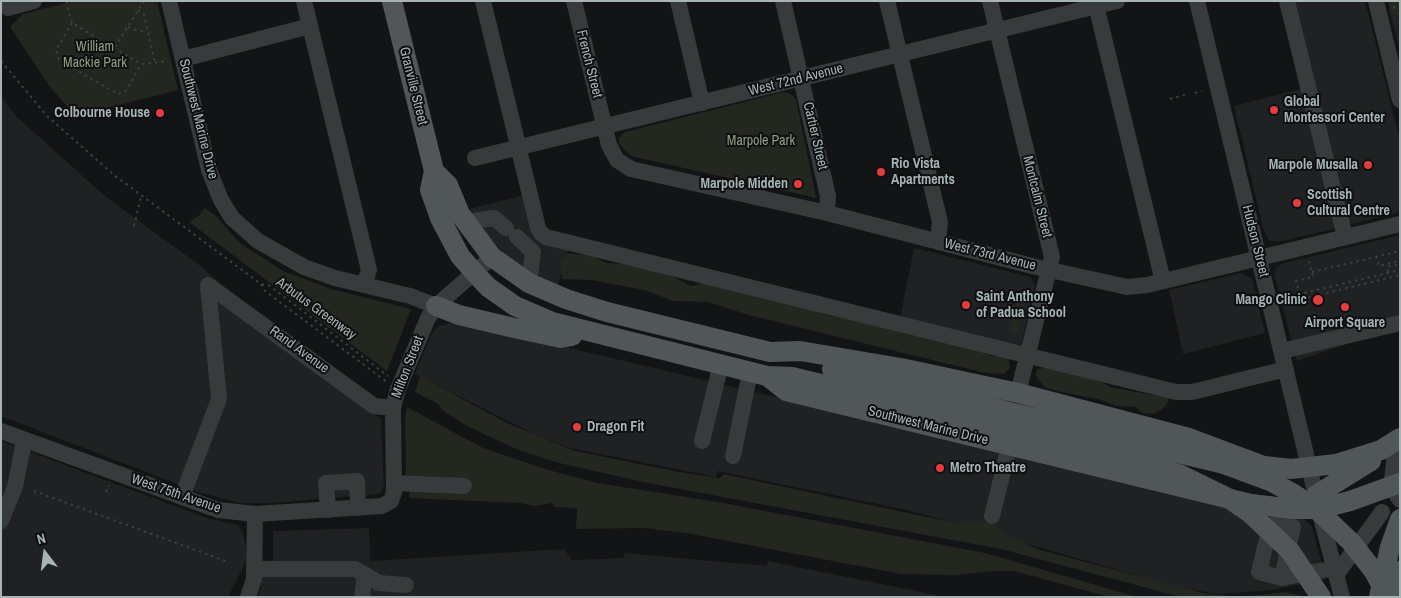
<!DOCTYPE html>
<style>
body{margin:0}
#map{position:relative;width:1401px;height:598px;overflow:hidden;background:#131415;font-family:"Archivo Narrow",sans-serif}
canvas{display:block}
.frame{position:absolute;inset:0;border:2px solid #a6b4b4;pointer-events:none}
.north{position:absolute;left:20px;top:528px;width:50px;height:50px;-webkit-text-stroke:4px #0e0f10;paint-order:stroke;rotate:345deg;font-size:14px;font-weight:700;line-height:20px;text-align:center;color:#a6b4b4}
.north::after{content:'';display:block;margin:auto;width:18px;height:22px;background:#a6b4b4;clip-path:polygon(50% 0,100% 100%,50% 72%,0 100%)}
</style>
<div id="map">
<canvas width="1401" height="598"></canvas>
<div class="frame"></div>
<div class="north">N</div>
</div>
<script>
const c = document.querySelector('canvas').getContext('2d');
c.lineJoin = 'round';
function fill(path, color) { c.fillStyle = color; c.fill(path, 'evenodd'); }
const shape = rows => new Path2D(rows.map(r => 'M' + r).join(''));
function trace(path, color, width, dash) { c.strokeStyle = color; c.lineWidth = width; c.lineCap = dash ? 'butt' : 'round'; c.setLineDash(dash || []); c.stroke(path); }
function write(font, color, halo, rows, align = 'center') {
  c.font = font + ' "Archivo Narrow",sans-serif'; c.lineWidth = 4; c.setLineDash([]); c.textBaseline = 'middle'; c.strokeStyle = halo; c.fillStyle = color; for (const [text, x, y, turn = 0] of rows) {
    c.save(); c.translate(x, y); c.rotate((+turn || 0) * Math.PI / 180); c.textAlign = isNaN(turn) ? turn : align; if (halo) c.strokeText(text, 0, 0); c.fillText(text, 0, 0); c.restore();
  }
}
const built = shape([
 [1287,1,1365,1,1400,140,1400,212,1348,225,1336,220,1334,229,1277,242,1269,240,1264,231,1234,106,1308,87],
 [1400,14,1400,51,1391,16],
 [1,97,17,117,106,197,202,267,220,284,220,299,381,419,384,486,380,494,272,503,240,503,198,492,1,416],
 [530,194,538,228,570,243,558,285,526,270,507,257,485,233,469,209],
 [1400,235,1400,326,1297,361,1274,274,1277,267,1284,263],
 [914,248,1031,277,1035,286,1021,345,899,323],
 [1241,273,1252,278,1265,333,1183,354,1169,290],
 [456,321,932,434,1304,519,1312,527,1326,579,1271,590,1219,594,1181,588,912,511,717,471,716,477,570,448,536,435,415,374,432,333,439,326],
 [1,441,207,518,238,525,243,533,246,548,246,561,228,597,1,597],
 [369,528,370,561,564,549,572,560,623,558,625,553,767,566,768,561,946,597,258,597,261,588,262,559,273,563,273,531]
]);
const green = shape([
 [75,1,157,1,178,90,76,116,50,87,10,27,23,14],
 [1388,1,1400,1,1400,14,1391,16],
 [784,92,791,94,796,99,816,198,631,156,619,144,619,138,625,132],
 [204,208,214,214,240,243,283,271,331,289,411,309,387,371,189,222,200,215],
 [568,253,592,256,606,263,626,264,670,275,691,286,704,283,811,307,831,316,874,322,909,335,966,345,991,356,1002,354,1008,356,1010,368,1003,374,985,373,749,315,708,302,673,301,645,290,591,280,562,279,560,261],
 [1018,298,1026,300,1017,335,1009,333],
 [1047,367,1100,381,1110,387,1158,396,1163,395,1168,397,1169,401,1163,409,1153,414,1142,413,1136,407,1117,406,1098,399,1066,393,1046,388,1041,383,1035,375,1038,369],
 [420,376,507,423,575,451,679,472,720,478,723,474,960,524,975,520,995,525,1007,536,1040,550,1203,593,1238,597,1181,597,1001,549,643,482,555,462,516,449,467,426,442,410,438,404,415,392],
 [407,407,483,448,545,469,597,483,718,502,985,553,1137,597,1109,597,1014,571,995,571,955,575,901,574,686,533,644,528,576,529,577,508,554,507,553,503,534,506,521,503,409,498,410,490,406,477,405,418],
 [1286,592,1302,596,1239,597]
]);
const path = shape([
 [66,1,72,23,141,64,168,61],
 [1393,8,1400,5],
 [138,10,144,15,155,64],
 [72,23,56,50,59,60,118,94,126,91,141,64],
 [128,27,139,31,147,31],
 [115,47,144,1],
 [1,61,47,116,114,175,261,284,270,286,388,376],
 [1195,93,1202,91],
 [1170,99,1188,94],
 [134,226,141,197],
 [1376,256,1379,266,1400,261],
 [1309,261,1313,277,1296,281,1300,294,1400,270],
 [1312,272,1400,251],
 [1388,272,1387,267,1400,264],
 [261,284,265,291,387,382],
 [1305,293,1306,298,1400,275],
 [34,491,228,562],
 [106,492,109,485]
]);
const minor = shape([
 [169,1,209,170,221,200,232,218,258,241,304,267,335,278,410,296,436,306],
 [304,1,369,270,364,285],
 [483,1,538,228,541,233,546,237,1176,392,1192,392,1286,369],
 [574,1,609,145,617,160,631,169,827,213,1032,266,1127,287,1147,285,1400,224],
 [678,1,702,103],
 [783,1,828,196,827,213],
 [887,1,940,222,938,242],
 [990,1,1052,257,1018,393],
 [1095,1,1163,281],
 [1197,1,1323,525,1342,597],
 [1287,1,1345,237],
 [1376,1,1400,100],
 [8,8,34,1],
 [183,59,310,26],
 [475,158,1117,1],
 [466,222,494,218,506,228],
 [517,237,533,252,529,283],
 [1282,351,1400,323],
 [1,431,218,510,255,514,382,506,391,501,394,492,393,408,398,389,428,318,436,306,492,257],
 [702,441,721,364],
 [1400,441,1397,440,1391,487,1400,500],
 [733,456,750,372],
 [395,483,464,486],
 [182,497,219,399,208,285,374,406,393,408],
 [328,510,326,483,357,481,358,508],
 [992,516,1009,447],
 [1,521,15,487,24,441],
 [1278,523,1293,527,1282,578,1259,572,1270,527,1278,523,1280,508],
 [254,569,355,569,379,583,406,585],
 [1336,575,1382,512],
 [1282,578,1335,568],
 [248,597,254,579,255,514],
 [362,597,365,575]
]);
const major = shape([
 [392,1,434,171,430,190,440,218,460,256,474,272,488,287,515,306,552,322,767,376,786,391,1251,504,1294,509,1319,509,1350,501,1400,483],
 [434,171,448,185,460,214,492,257,529,283,566,299,607,312,770,352,800,351,901,368,1018,393,1189,438,1264,466,1291,469,1336,464,1381,450,1400,438],
 [436,306,459,315,514,328,561,338,572,336],
 [832,369,1087,431],
 [767,376,792,377,1084,447],
 [1316,495,1371,461],
 [1379,597,1390,547,1400,519],
 [1395,597,1400,571]
]);
const majorBridge = shape([
 [1087,431,1224,464,1270,481,1294,494,1315,508,1351,542,1373,570,1388,597],
 [1084,447,1179,474,1228,498,1250,513,1290,551,1321,597]
]);
const markers = [
 [1274,110,5,"#e33d3e"],
 [160,113,5,"#e33d3e"],
 [1368,165,5,"#e33d3e"],
 [881,172,5,"#e33d3e"],
 [798,184,5,"#e33d3e"],
 [1297,203,5,"#e33d3e"],
 [1318,300,6,"#e33d3e"],
 [966,305,5,"#e33d3e"],
 [1345,307,5,"#e33d3e"],
 [577,427,5,"#e33d3e"],
 [940,468,5,"#e33d3e"]
];
const parkNames = [
 ["William",95,47],
 ["Mackie Park",95,63],
 ["Marpole Park",761,141]
];
const streetNames = [
 ["French Street",589,64,76],
 ["West 72nd Avenue",796,80,-14],
 ["Granville Street",413,86,76],
 ["Southwest Marine Drive",198,119,76],
 ["Cartier Street",815,136,77],
 ["Montcalm Street",1037,197,76],
 ["Hudson Street",1255,241,76],
 ["West 73rd Avenue",990,255,14],
 ["Arbutus Greenway",316,309,36],
 ["Rand Avenue",299,350,36],
 ["Milton Street",408,367,-69],
 ["Southwest Marine Drive",928,426,14],
 ["West 75th Avenue",176,494,19]
];
const poiNames = [
 ["Global",1284,102],
 ["Montessori Center",1284,118],
 ["Colbourne House",150,113,"right"],
 ["Rio Vista",891,164],
 ["Apartments",891,180],
 ["Marpole Musalla",1358,165,"right"],
 ["Marpole Midden",788,184,"right"],
 ["Scottish",1307,195],
 ["Cultural Centre",1307,211],
 ["Saint Anthony",976,297],
 ["of Padua School",976,313],
 ["Mango Clinic",1307,300,"right"],
 ["Airport Square",1345,323,"center"],
 ["Dragon Fit",587,427],
 ["Metro Theatre",950,468]
];
fill(built, '#1f2122');
fill(green, '#242720');
trace(path, '#3b4040', 2, [2.5, 4]);
trace(minor, '#373b3b', 16);
trace(major, '#515758', 20);
trace(majorBridge, '#515758', 20);
for (const [x, y, r, color] of markers) { const dot = new Path2D(); dot.arc(x, y, r, 0, 2 * Math.PI); c.fillStyle = color; c.fill(dot); trace(dot, '#0e0f10', 2); }
write('14px', '#929e7e', '#0e0f10', parkNames);
write('14px', '#a6b4b4', '#0e0f10', streetNames);
write('bold 14px', '#a6b4b4', '#0e0f10', poiNames, 'left');
</script>
